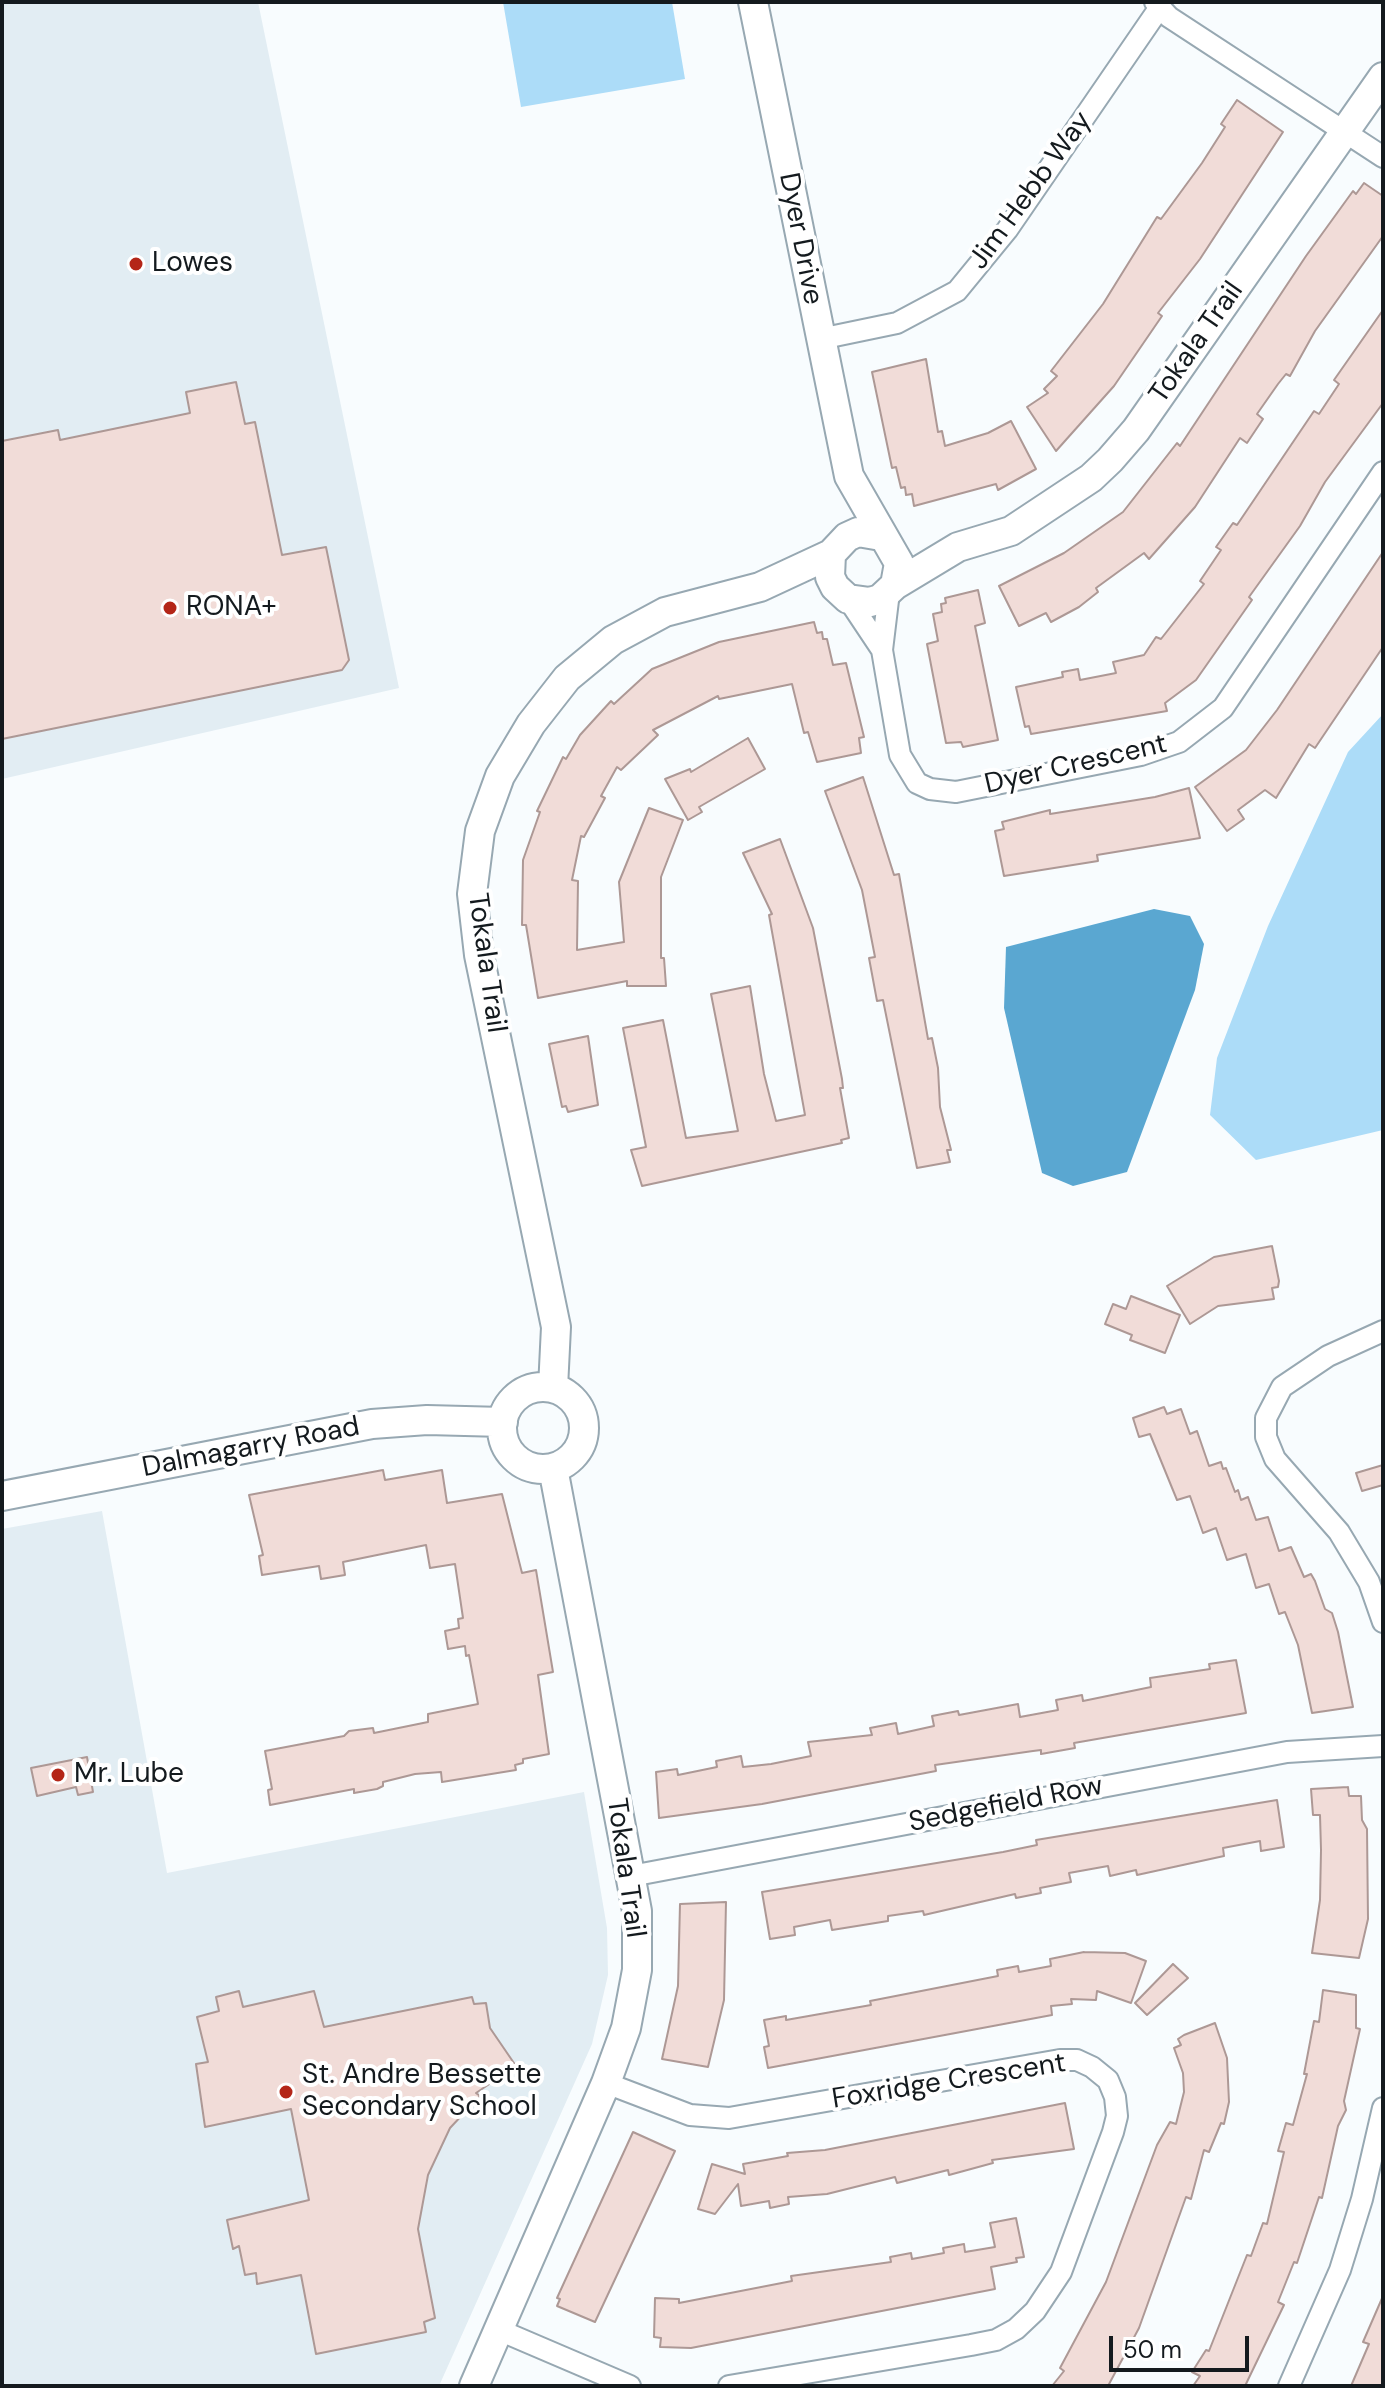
<!DOCTYPE html>
<style>
body{margin:0}
#map{position:relative;width:1385px;height:2388px;overflow:hidden;background:#f8fcfe;font-family:"DM Sans",sans-serif}
canvas{display:block}
.frame{position:absolute;inset:0;border:4px solid #141a1e;pointer-events:none}
.scale{position:absolute;left:1109px;top:2336px;width:140px;height:36px;box-sizing:border-box;border:4px solid #141a1e;border-top:0;padding-left:10px;font-size:24px;line-height:28px;white-space:nowrap;color:#141a1e;-webkit-text-stroke:6px #fff;paint-order:stroke}
</style>
<div id="map">
<canvas width="1385" height="2388"></canvas>
<div class="frame"></div>
<div class="scale">50 m</div>
</div>
<script>
const c = document.querySelector('canvas').getContext('2d');
c.lineJoin = 'round';
function fill(path, color) { c.fillStyle = color; c.fill(path, 'evenodd'); }
const shape = rows => new Path2D(rows.map(r => 'M' + r).join(''));
function trace(path, color, width, dash) { c.strokeStyle = color; c.lineWidth = width; c.lineCap = dash ? 'butt' : 'round'; c.setLineDash(dash || []); c.stroke(path); }
function write(font, color, halo, rows, align = 'center') {
  c.font = font + ' "DM Sans",sans-serif'; c.lineWidth = 8; c.setLineDash([]); c.textBaseline = 'middle'; c.strokeStyle = halo; c.fillStyle = color; for (const [text, x, y, turn = 0] of rows) {
    c.save(); c.translate(x, y); c.rotate((+turn || 0) * Math.PI / 180); c.textAlign = isNaN(turn) ? turn : align; if (halo) c.strokeText(text, 0, 0); c.fillText(text, 0, 0); c.restore();
  }
}
const built = shape([
 [2,2,258,2,399,688,2,779],
 [102,1511,167,1873,584,1792,607,1928,608,1975,592,2044,439,2386,2,2386,2,1529]
]);
const green = shape([
 [503,2,672,2,685,79,521,107],
 [1383,714,1383,1130,1256,1160,1210,1115,1217,1058,1268,926,1348,752]
]);
const water = shape([
 [1154,909,1190,916,1204,944,1195,990,1127,1172,1073,1186,1042,1173,1004,1008,1006,947]
]);
const building = shape([
 [1237,100,1283,132,1200,259,1158,313,1162,316,1114,386,1056,451,1027,407,1048,393,1044,389,1057,376,1051,371,1103,304,1157,217,1161,219,1202,163,1225,127,1221,124,1237,100],
 [1364,183,1383,196,1383,236,1315,331,1290,376,1286,374,1278,384,1257,414,1263,419,1247,443,1240,438,1195,507,1149,559,1144,553,1096,588,1098,592,1079,607,1051,622,1046,613,1019,626,999,586,1064,553,1123,512,1177,443,1180,446,1306,256,1353,191,1356,194,1364,183],
 [1383,310,1383,403,1325,482,1300,526,1249,597,1252,600,1196,680,1165,703,1167,711,1031,734,1029,726,1025,727,1016,687,1063,677,1062,672,1078,669,1080,680,1116,673,1113,662,1144,655,1156,637,1161,639,1204,584,1200,581,1221,550,1216,547,1233,523,1237,525,1314,411,1319,414,1339,384,1334,380,1383,310],
 [926,359,938,432,942,431,945,446,988,433,1011,421,1036,469,998,490,996,484,914,506,912,494,906,495,905,487,901,488,896,467,892,468,872,372,926,359],
 [236,382,245,424,255,422,282,555,326,547,349,660,342,670,2,739,2,441,58,430,60,440,190,413,186,392,236,382],
 [1383,552,1383,647,1315,748,1309,744,1276,798,1265,790,1238,810,1244,819,1227,831,1195,787,1246,750,1277,710,1383,552],
 [978,590,985,623,975,626,998,740,963,747,961,742,946,743,927,644,938,641,933,614,942,612,941,604,946,603,945,598,978,590],
 [814,622,817,633,822,632,823,639,827,639,833,665,846,663,864,737,859,738,861,753,817,762,808,732,804,733,792,684,719,699,718,696,653,730,658,735,621,770,617,767,601,796,605,798,584,837,581,836,572,880,578,881,577,950,624,942,619,882,649,808,683,820,661,877,661,958,664,958,666,986,627,986,627,981,538,998,526,925,522,925,523,860,540,812,537,811,563,757,566,759,580,735,611,701,614,704,652,669,719,642,814,622],
 [748,738,765,769,699,807,702,812,688,820,665,779,690,769,691,772,748,738],
 [863,777,894,875,899,874,928,1039,932,1038,938,1068,940,1107,951,1150,947,1150,950,1162,917,1168,883,1000,877,1001,869,958,875,957,862,890,825,791,863,777],
 [1189,788,1200,838,1097,855,1098,861,1004,876,995,831,1004,829,1002,822,1050,810,1050,814,1155,797,1189,788],
 [780,839,813,928,842,1079,843,1088,840,1088,849,1138,841,1140,842,1143,642,1186,631,1150,646,1147,623,1028,663,1020,686,1138,738,1131,711,994,750,986,764,1074,776,1121,805,1115,769,915,772,914,743,853,780,839],
 [588,1036,598,1105,568,1112,566,1106,562,1107,549,1044,588,1036],
 [1272,1246,1279,1281,1278,1287,1272,1288,1274,1299,1218,1306,1190,1324,1167,1286,1214,1257,1272,1246],
 [1131,1296,1180,1315,1165,1353,1130,1340,1132,1335,1105,1324,1113,1304,1126,1309,1131,1296],
 [1164,1407,1167,1414,1181,1409,1190,1434,1197,1431,1209,1466,1221,1462,1223,1469,1226,1468,1235,1492,1238,1490,1241,1500,1248,1497,1256,1520,1268,1517,1279,1551,1291,1547,1304,1577,1311,1574,1315,1581,1325,1609,1332,1613,1338,1632,1353,1707,1312,1713,1298,1645,1285,1612,1279,1614,1269,1584,1256,1588,1246,1554,1227,1560,1216,1528,1203,1533,1190,1496,1177,1500,1150,1434,1139,1437,1133,1418,1164,1407],
 [1383,1465,1383,1485,1362,1491,1356,1473,1383,1465],
 [383,1470,385,1480,442,1470,447,1503,502,1494,522,1573,536,1570,553,1672,538,1675,549,1754,523,1759,523,1763,515,1765,516,1770,442,1782,441,1772,415,1774,383,1782,383,1786,377,1789,354,1793,354,1789,270,1805,268,1790,272,1789,265,1751,344,1736,349,1731,373,1728,374,1733,428,1722,428,1714,478,1704,469,1655,466,1656,465,1646,448,1649,445,1631,459,1628,458,1619,463,1618,455,1564,430,1568,426,1545,343,1562,345,1575,321,1579,319,1566,262,1575,259,1556,263,1555,249,1495,383,1470],
 [1236,1660,1246,1713,1074,1743,1075,1748,1041,1754,1041,1750,1033,1751,935,1765,936,1771,762,1804,659,1818,656,1772,677,1769,678,1775,717,1767,716,1761,741,1756,743,1767,771,1764,811,1756,808,1742,872,1735,870,1728,896,1723,898,1734,934,1726,932,1716,958,1711,959,1715,1018,1704,1020,1717,1058,1710,1056,1700,1082,1695,1083,1701,1151,1687,1150,1678,1210,1669,1209,1664,1236,1660],
 [87,1757,93,1792,78,1795,76,1787,37,1796,31,1768,87,1757],
 [1348,1787,1349,1796,1361,1796,1362,1820,1367,1829,1368,1919,1359,1958,1312,1953,1320,1900,1321,1850,1320,1815,1313,1815,1311,1789,1348,1787],
 [1277,1800,1284,1847,1261,1851,1260,1841,1223,1848,1224,1856,1137,1875,1136,1870,1110,1876,1108,1866,1069,1873,1071,1882,1040,1888,1041,1893,1016,1898,1015,1894,924,1915,923,1911,888,1916,888,1921,832,1930,830,1920,794,1927,795,1935,770,1939,762,1892,1003,1852,1037,1845,1036,1840,1277,1800],
 [726,1902,724,2000,708,2067,662,2059,678,1986,680,1904,726,1902],
 [1084,1952,1125,1953,1146,1961,1131,2003,1097,1991,1096,2000,1071,1999,1072,2004,1051,2006,1052,2015,768,2068,764,2047,769,2046,764,2020,786,2016,786,2020,871,2005,870,2001,998,1976,997,1970,1018,1966,1019,1972,1051,1966,1050,1959,1084,1952],
 [1173,1964,1188,1978,1147,2015,1135,2003,1173,1964],
 [1323,1990,1356,1995,1356,2028,1360,2029,1344,2101,1346,2110,1338,2126,1322,2198,1319,2197,1297,2263,1294,2262,1278,2302,1284,2305,1245,2386,1193,2386,1200,2376,1192,2372,1206,2350,1209,2351,1247,2255,1251,2256,1263,2223,1267,2224,1284,2152,1278,2151,1286,2123,1293,2125,1307,2074,1304,2074,1314,2021,1319,2022,1323,1990],
 [239,1991,243,2007,314,1991,324,2027,472,1997,474,2004,486,2003,490,2028,516,2066,476,2093,480,2096,450,2128,428,2175,418,2229,435,2318,424,2322,426,2332,316,2354,301,2275,257,2284,256,2273,245,2275,239,2246,233,2249,227,2220,309,2200,291,2109,205,2127,196,2064,208,2062,197,2017,219,2011,216,1997,239,1991],
 [1215,2023,1227,2058,1229,2102,1224,2124,1221,2123,1209,2152,1204,2150,1191,2199,1186,2197,1139,2328,1108,2386,1052,2386,1064,2371,1060,2368,1106,2282,1157,2145,1170,2122,1176,2124,1184,2092,1183,2073,1174,2048,1181,2045,1178,2039,1184,2035,1215,2023],
 [1065,2103,1074,2149,992,2160,993,2163,949,2175,948,2170,897,2183,895,2177,827,2194,788,2197,789,2204,770,2208,769,2201,741,2206,738,2184,715,2214,698,2209,712,2164,745,2174,743,2164,788,2156,787,2153,825,2150,1065,2103],
 [633,2132,675,2151,595,2322,557,2306,560,2299,557,2298,633,2132],
 [1016,2218,1024,2257,1016,2258,1017,2262,991,2267,995,2289,691,2348,660,2347,661,2338,654,2337,655,2298,679,2299,679,2303,792,2281,791,2276,891,2262,890,2257,911,2253,912,2259,944,2253,943,2248,964,2244,965,2252,995,2247,990,2223,1016,2218],
 [1383,2296,1383,2386,1351,2386,1369,2344,1363,2342,1383,2296]
]);
const street = shape([
 [1155,2,1169,17,1383,157],
 [820,339,897,323,957,291,1007,230,1160,7],
 [889,592,882,650,900,755,917,783,930,789,956,792,1141,755,1179,742,1223,708,1383,472],
 [848,599,882,650],
 [1383,1331,1328,1356,1282,1387,1266,1418,1266,1437,1275,1459,1339,1532,1369,1582,1383,1622],
 [631,1876,1287,1752,1383,1746],
 [606,2083,690,2115,729,2118,1060,2060,1077,2060,1092,2067,1108,2080,1115,2097,1117,2116,1113,2132,1061,2272,1035,2311,1016,2329,996,2340,971,2345,729,2386],
 [499,2330,630,2386],
 [1289,2386,1340,2270,1362,2199,1383,2108]
]);
const secondary = shape([
 [753,2,849,476,899,563,895,585,880,599,870,602,848,599,835,587,830,577,831,554,847,537,858,532,881,536],
 [895,585,958,547,1011,531,1091,478,1110,460,1136,430,1383,77],
 '502 1428a41 41 0 1 1 82 0a41 41 0 1 1-82 0Z',
 [553,1388,556,1327,479,955,472,894,480,831,500,776,531,724,567,678,613,640,665,612,760,587,831,554],
 [2,1496,372,1424,427,1420,503,1422],
 [474,2386,606,2083,626,2028,637,1970,637,1911,553,1468]
]);
const markers = [
 [136,264,8,"#b42618"],
 [170,608,8,"#b42618"],
 [58,1775,8,"#b42618"],
 [286,2092,8,"#b42618"]
];
const streetNames = [
 ["Jim Hebb Way",1031,191,-54],
 ["Dyer Drive",800,239,79],
 ["Tokala Trail",1197,343,-55],
 ["Dyer Crescent",1076,765,-13],
 ["Tokala Trail",486,963,82],
 ["Dalmagarry Road",251,1448,-11],
 ["Sedgefield Row",1006,1805,-11],
 ["Tokala Trail",625,1868,82],
 ["Foxridge Crescent",949,2082,-9]
];
const poiNames = [
 ["Lowes",152,264],
 ["RONA+",186,608],
 ["Mr. Lube",74,1775],
 ["St. Andre Bessette",302,2076],
 ["Secondary School",302,2108]
];
fill(built, '#e2edf3');
fill(green, '#acdcf8');
fill(water, '#5aa7d1');
fill(building, '#f1dcd8');
trace(building, '#ad9895', 2);
trace(street, '#97a8b2', 24);
trace(secondary, '#97a8b2', 32);
trace(street, '#fff', 20);
trace(secondary, '#fff', 28);
for (const [x, y, r, color] of markers) { const dot = new Path2D(); dot.arc(x, y, r, 0, 2 * Math.PI); c.fillStyle = color; c.fill(dot); trace(dot, '#fff', 3); }
write('28px', '#141a1e', '#fff', streetNames);
write('28px', '#141a1e', '#fff', poiNames, 'left');
</script>
